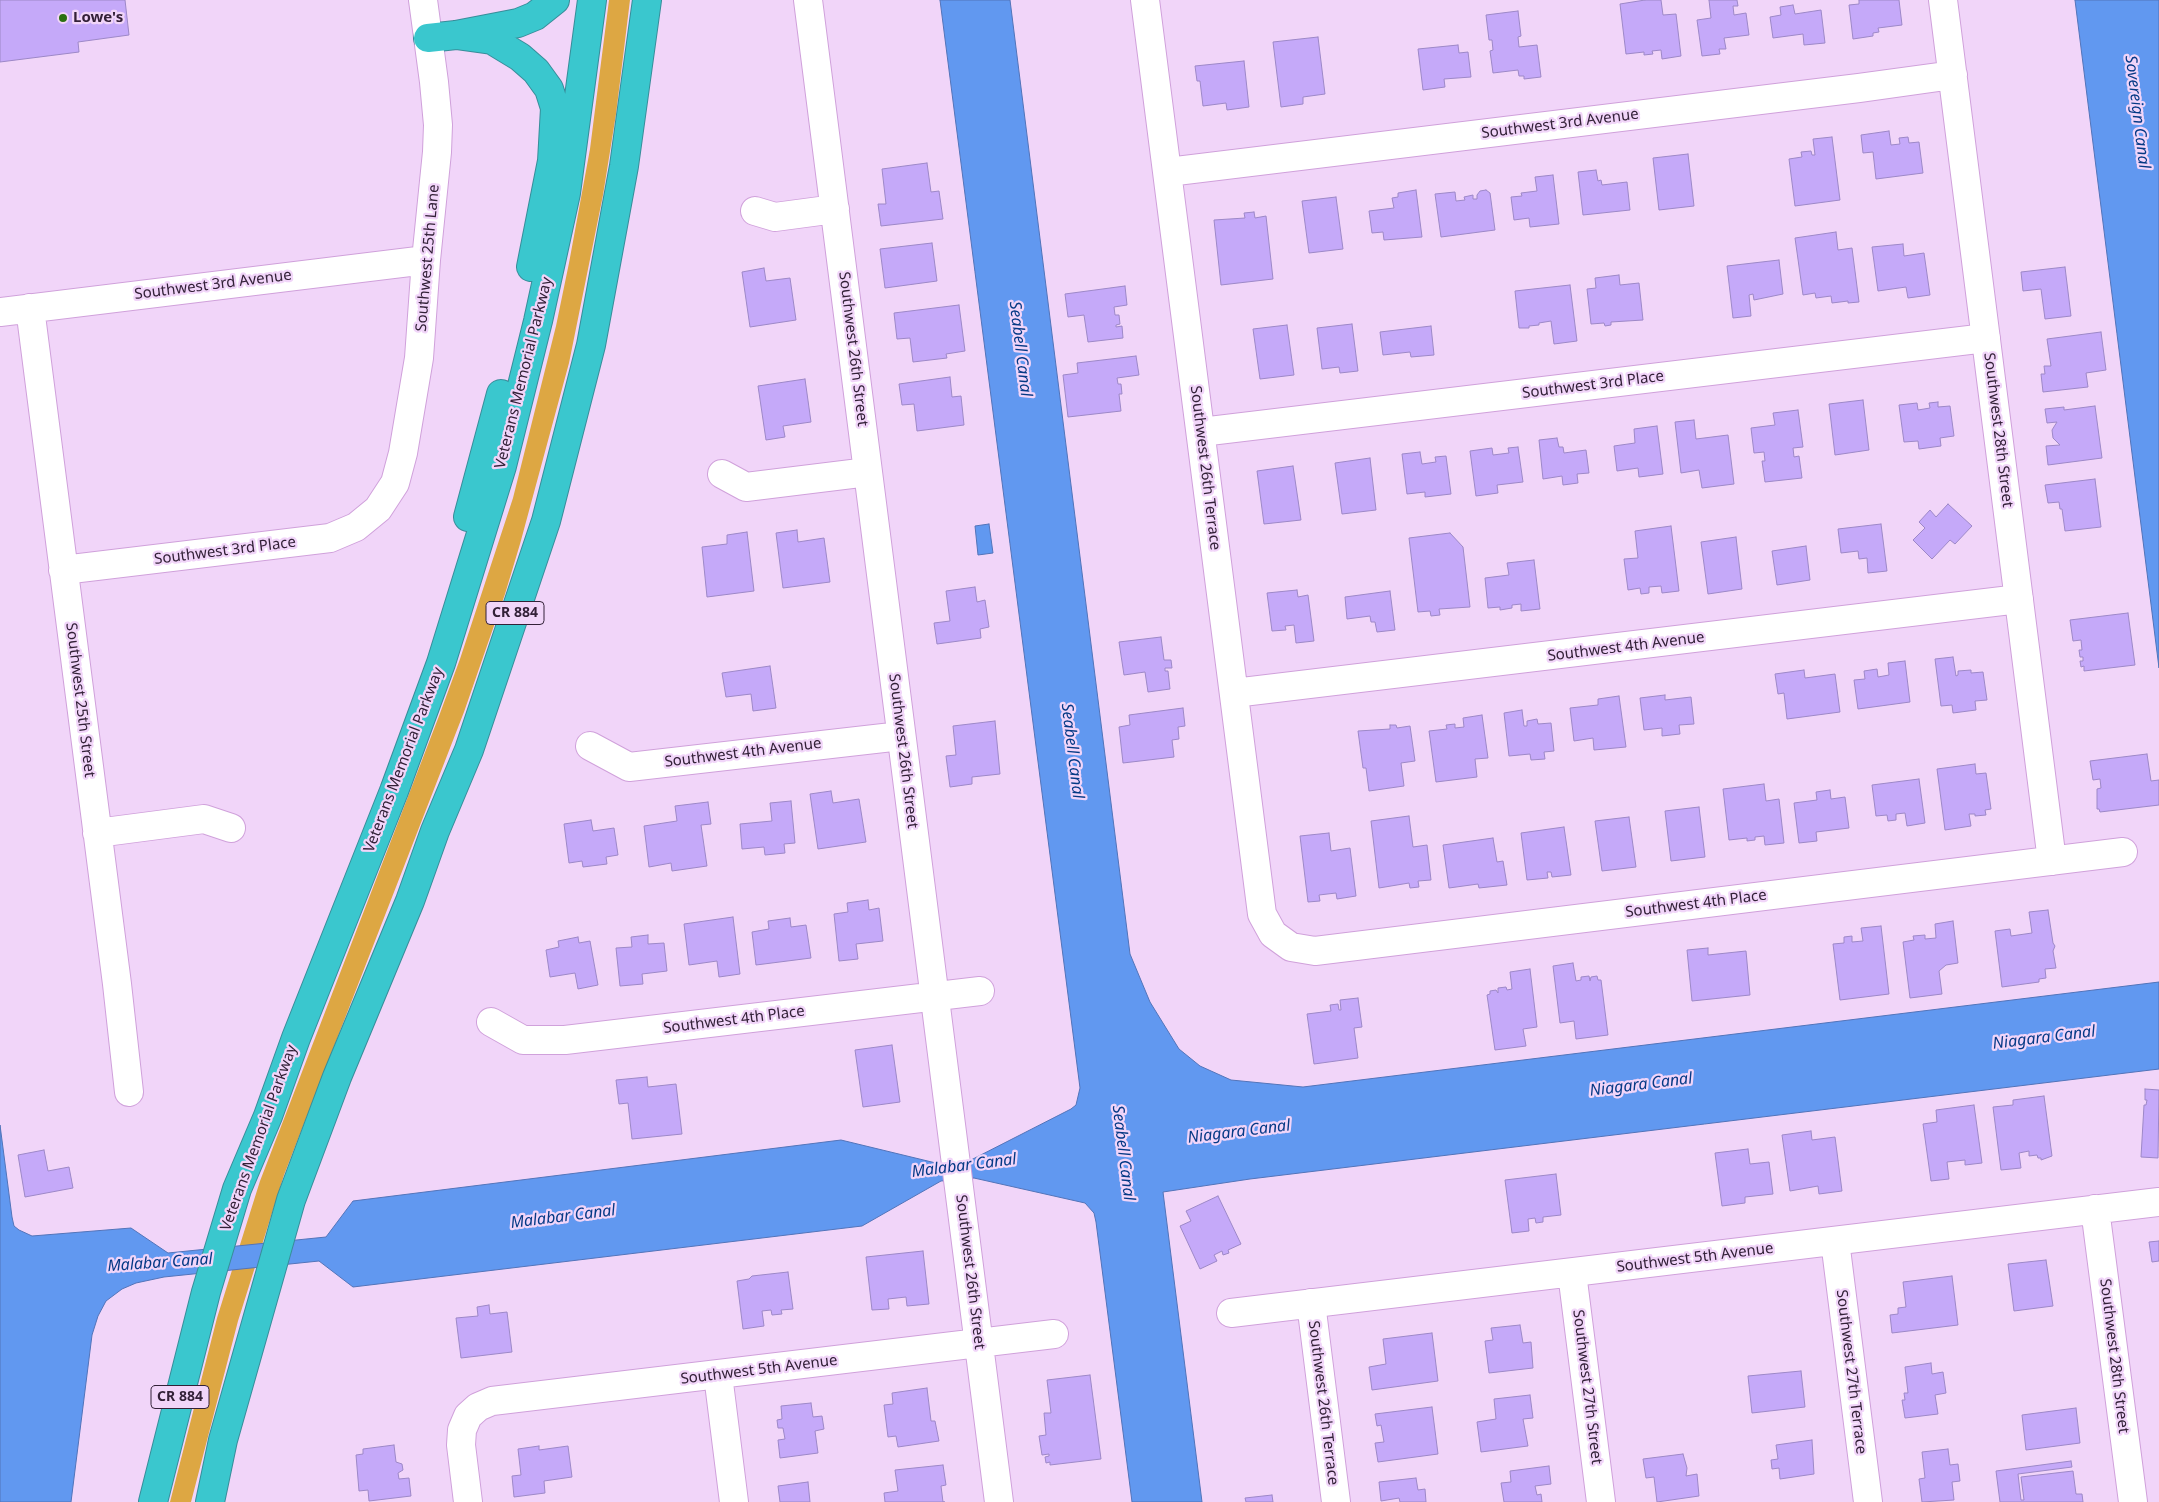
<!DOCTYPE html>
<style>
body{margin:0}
canvas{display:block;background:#f1d5f9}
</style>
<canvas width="2159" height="1502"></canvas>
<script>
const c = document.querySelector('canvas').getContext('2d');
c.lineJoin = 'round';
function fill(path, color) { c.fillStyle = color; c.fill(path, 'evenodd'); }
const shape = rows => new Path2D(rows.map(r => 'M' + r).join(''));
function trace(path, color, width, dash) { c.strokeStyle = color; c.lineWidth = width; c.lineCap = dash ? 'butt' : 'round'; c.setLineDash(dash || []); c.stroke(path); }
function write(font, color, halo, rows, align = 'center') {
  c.font = font + ' "Noto Sans",sans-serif'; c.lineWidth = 4.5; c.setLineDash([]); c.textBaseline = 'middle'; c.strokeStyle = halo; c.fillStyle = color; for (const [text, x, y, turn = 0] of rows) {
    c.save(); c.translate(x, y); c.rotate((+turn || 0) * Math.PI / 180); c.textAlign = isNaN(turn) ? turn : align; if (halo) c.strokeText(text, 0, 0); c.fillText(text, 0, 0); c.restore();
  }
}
const green = shape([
 [609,0,630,0,616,114,603,195,569,363,520,544,505,594,464,712,284,1175,238,1321,191,1502,170,1502,217,1318,260,1181,439,716,460,659,513,498,556,326,569,263,590,149]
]);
const water = shape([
 [940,0,1010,0,1130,954,1150,1002,1179,1049,1200,1066,1231,1080,1303,1087,2159,982,2159,1069,1250,1179,1163,1192,1202,1502,1132,1502,1096,1222,1094,1213,1085,1203,974,1178,941,1181,862,1226,353,1287,319,1261,164,1277,136,1283,122,1289,106,1301,98,1316,92,1335,71,1502,0,1502,0,1125,12,1217,14,1226,19,1230,32,1236,131,1228,168,1253,326,1237,353,1201,841,1140,940,1164,971,1160,1071,1109,1076,1105,1080,1088,940,0],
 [2075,0,2159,0,2159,668,2075,0],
 [989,524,993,553,978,555,975,526,989,524]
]);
const building = shape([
 [0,0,125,0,129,35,78,42,79,52,0,62,0,0],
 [1645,0,1661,0,1663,15,1676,14,1681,56,1662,59,1661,50,1652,51,1653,54,1644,55,1644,52,1626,54,1620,4,1645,0],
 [1709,0,1737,0,1738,6,1733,6,1734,15,1746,13,1749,35,1724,38,1726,49,1719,49,1720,54,1702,56,1697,20,1711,18,1709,0],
 [1859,0,1899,0,1902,25,1878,28,1879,32,1873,33,1873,36,1853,39,1849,5,1859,4,1859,0],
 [1793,5,1795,14,1821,10,1825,43,1804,45,1803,34,1773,38,1770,17,1781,15,1780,7,1793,5],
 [1518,11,1521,36,1518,37,1519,47,1537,45,1541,77,1524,79,1524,76,1519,76,1518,70,1493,73,1490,51,1493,50,1492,40,1489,40,1486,15,1518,11],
 [1318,37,1325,94,1303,97,1303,104,1281,107,1273,42,1318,37],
 [1458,45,1459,53,1468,52,1471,77,1444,79,1445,87,1423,90,1418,49,1458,45],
 [1244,61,1249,107,1227,110,1226,103,1203,106,1200,81,1197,81,1195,66,1244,61],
 [1889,131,1891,145,1900,144,1899,138,1908,137,1909,143,1919,142,1923,173,1876,179,1873,152,1863,153,1861,135,1889,131],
 [1832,137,1840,200,1795,206,1789,159,1802,157,1801,152,1811,151,1812,155,1815,155,1813,139,1832,137],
 [1688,154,1694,206,1659,210,1653,158,1688,154],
 [927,163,931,192,939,191,943,219,881,226,878,204,886,204,882,169,927,163],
 [1596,170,1598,181,1601,180,1602,185,1627,182,1630,210,1583,215,1578,172,1596,170],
 [1553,175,1559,224,1530,227,1529,218,1514,220,1511,197,1522,196,1521,193,1537,191,1535,177,1553,175],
 [1416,190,1422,237,1384,240,1383,232,1372,233,1369,211,1394,208,1392,198,1398,197,1398,193,1416,190],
 [1486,190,1490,193,1495,230,1441,237,1435,194,1455,192,1456,201,1465,200,1464,197,1473,195,1473,199,1477,199,1477,195,1480,191,1486,190],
 [1336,197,1343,249,1309,253,1302,201,1336,197],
 [1254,212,1255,218,1266,216,1273,279,1221,285,1214,220,1245,218,1244,213,1254,212],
 [1836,232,1838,250,1852,248,1859,302,1848,303,1848,301,1832,303,1831,296,1816,298,1815,293,1803,295,1795,238,1836,232],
 [932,243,937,281,885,288,880,249,932,243],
 [1903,244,1904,256,1924,253,1930,295,1908,298,1906,287,1878,291,1872,247,1903,244],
 [1779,260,1783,294,1754,300,1753,294,1749,295,1751,316,1733,318,1727,266,1779,260],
 [2065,267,2071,316,2045,319,2041,289,2023,291,2021,272,2065,267],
 [764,268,766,281,790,278,796,320,750,327,742,272,764,268],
 [1619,275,1620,285,1639,283,1643,320,1611,322,1611,325,1605,326,1604,323,1591,324,1587,289,1596,288,1595,278,1619,275],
 [1570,285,1577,341,1554,344,1551,321,1539,323,1539,325,1529,326,1529,328,1519,328,1515,291,1570,285],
 [1125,286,1127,305,1114,307,1115,315,1119,315,1120,324,1116,325,1116,327,1122,326,1123,338,1088,342,1084,315,1068,317,1065,294,1125,286],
 [959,305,965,351,946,354,947,358,913,362,910,338,897,339,894,313,959,305],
 [1352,324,1358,371,1340,373,1339,367,1322,369,1317,328,1352,324],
 [1287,325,1294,375,1260,379,1253,329,1287,325],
 [1431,326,1434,355,1411,357,1410,352,1383,355,1380,332,1431,326],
 [2101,332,2106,370,2086,373,2088,387,2043,392,2041,374,2045,374,2044,366,2051,366,2047,339,2101,332],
 [1136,356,1139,375,1117,378,1118,384,1121,384,1122,394,1119,394,1121,411,1068,417,1063,375,1078,373,1077,363,1136,356],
 [950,377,952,397,961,396,964,425,917,431,914,404,902,405,899,384,950,377],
 [805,379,811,422,783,426,785,437,766,440,758,386,805,379],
 [1863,400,1869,450,1835,455,1829,404,1863,400],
 [1938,402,1938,407,1950,406,1954,436,1940,438,1941,446,1919,449,1918,441,1904,442,1899,405,1917,403,1918,410,1930,408,1929,403,1938,402],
 [2095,406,2102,458,2048,465,2046,446,2060,445,2053,438,2052,430,2057,422,2047,423,2045,409,2064,407,2064,410,2095,406],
 [1798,410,1803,447,1793,448,1794,457,1799,456,1802,478,1765,482,1762,461,1765,461,1764,452,1754,453,1751,428,1775,425,1773,413,1798,410],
 [1694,420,1696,439,1728,435,1734,484,1702,488,1699,470,1681,473,1675,422,1694,420],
 [1657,426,1663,474,1639,477,1638,468,1617,471,1614,446,1635,443,1634,429,1657,426],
 [1557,438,1559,447,1563,447,1564,453,1586,450,1589,473,1577,474,1578,483,1563,485,1562,476,1543,479,1539,440,1557,438],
 [1518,447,1523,482,1497,485,1498,493,1476,496,1470,451,1492,448,1493,455,1509,453,1508,448,1518,447],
 [1420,452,1422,464,1436,462,1435,457,1446,456,1451,494,1425,497,1425,492,1407,494,1402,454,1420,452],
 [1370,458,1376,510,1342,514,1335,463,1370,458],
 [1293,466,1301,520,1264,524,1257,471,1293,466],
 [2095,479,2101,527,2065,531,2062,509,2060,509,2059,502,2048,503,2045,485,2095,479],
 [1948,504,1972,526,1955,544,1950,540,1932,559,1913,540,1925,528,1919,522,1930,510,1936,517,1948,504],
 [1881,524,1887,571,1868,573,1867,558,1859,559,1858,551,1841,553,1838,529,1881,524],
 [1671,526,1679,591,1662,593,1661,586,1649,587,1649,593,1641,594,1640,588,1628,590,1624,559,1638,558,1635,531,1671,526],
 [797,530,798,542,824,538,830,582,783,588,776,533,797,530],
 [747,532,754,591,707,597,702,547,727,544,727,535,747,532],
 [1450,533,1463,547,1470,607,1439,609,1440,615,1431,616,1430,611,1418,612,1409,538,1450,533],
 [1736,537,1742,589,1708,594,1701,542,1736,537],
 [1806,546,1810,580,1777,585,1772,551,1806,546],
 [1534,560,1540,609,1521,611,1521,604,1512,605,1512,608,1500,610,1500,607,1488,608,1485,578,1509,575,1507,563,1534,560],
 [975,587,977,602,985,600,989,627,980,629,981,638,937,644,934,623,950,621,946,591,975,587],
 [1297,590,1298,597,1308,595,1314,641,1296,643,1294,625,1285,626,1286,630,1272,631,1267,593,1297,590],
 [1390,591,1395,630,1377,632,1375,622,1371,622,1370,616,1347,619,1345,597,1390,591],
 [2128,613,2135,665,2084,671,2084,666,2081,667,2080,661,2083,661,2083,657,2080,657,2079,650,2082,650,2081,640,2073,641,2070,620,2128,613],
 [1161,637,1164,660,1171,660,1172,668,1165,668,1165,671,1168,671,1170,689,1148,692,1145,672,1124,675,1119,642,1161,637],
 [1953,657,1956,676,1958,675,1958,671,1971,670,1971,673,1983,672,1987,700,1975,701,1976,710,1953,713,1952,705,1941,706,1935,659,1953,657],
 [1905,661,1910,702,1858,709,1854,680,1865,679,1864,671,1877,669,1878,677,1889,675,1888,663,1905,661],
 [770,666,776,708,753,711,751,694,726,697,722,673,770,666],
 [1804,670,1805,678,1835,674,1840,712,1787,719,1784,693,1778,694,1775,674,1804,670],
 [1665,695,1665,700,1691,697,1694,724,1679,725,1680,734,1662,736,1662,728,1644,730,1640,698,1665,695],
 [1619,696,1626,747,1594,750,1593,738,1574,741,1570,708,1598,705,1598,699,1619,696],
 [1183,708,1185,726,1178,727,1179,739,1172,740,1174,757,1123,763,1119,727,1130,725,1129,715,1183,708],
 [1522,710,1524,726,1527,726,1527,721,1537,719,1538,724,1551,723,1554,751,1544,752,1545,759,1531,760,1530,754,1509,756,1504,713,1522,710],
 [1482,715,1488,758,1475,759,1477,777,1436,782,1429,731,1447,729,1446,725,1455,724,1455,728,1464,727,1463,718,1482,715],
 [995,721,1000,774,972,777,972,784,950,787,946,756,956,755,953,726,995,721],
 [1390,725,1396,725,1397,728,1410,726,1415,761,1401,763,1404,786,1369,791,1366,768,1363,768,1358,731,1390,729,1390,725],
 [2147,754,2151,781,2159,780,2159,805,2100,812,2099,809,2097,809,2097,789,2101,788,2100,779,2093,780,2090,761,2147,754],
 [1975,764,1976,774,1986,773,1991,809,1985,810,1986,815,1975,816,1975,814,1969,814,1971,826,1945,830,1937,769,1975,764],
 [1919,779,1925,823,1907,826,1905,813,1896,814,1896,820,1888,821,1887,815,1876,816,1872,785,1919,779],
 [1764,784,1766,801,1779,799,1784,843,1765,845,1764,836,1755,837,1755,840,1747,841,1747,838,1729,840,1723,789,1764,784],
 [1830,790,1831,799,1845,797,1849,828,1816,832,1817,841,1799,843,1794,803,1817,800,1816,792,1830,790],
 [831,791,833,803,859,799,866,842,818,849,810,794,831,791],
 [791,801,795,843,784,844,785,853,765,855,764,847,742,849,740,824,772,821,770,803,791,801],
 [708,802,711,824,701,825,707,866,672,871,671,863,649,867,644,826,677,821,675,806,708,802],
 [1699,807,1705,857,1671,861,1665,811,1699,807],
 [1409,816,1413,847,1427,845,1431,880,1418,881,1419,887,1410,888,1409,883,1379,888,1371,821,1409,816],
 [1629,817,1636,867,1602,871,1595,821,1629,817],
 [591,820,593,831,614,828,618,855,606,857,607,864,583,867,582,861,569,863,564,824,591,820],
 [1564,827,1571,875,1552,877,1551,872,1547,872,1548,878,1527,880,1521,833,1564,827],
 [1329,833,1331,851,1350,848,1356,896,1337,899,1336,893,1319,895,1320,901,1308,902,1300,836,1329,833],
 [1493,838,1497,862,1503,861,1507,885,1479,888,1478,884,1449,888,1443,845,1493,838],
 [868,900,869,910,879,908,883,941,856,944,858,959,839,961,834,914,848,912,847,903,868,900],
 [2048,910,2053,943,2055,946,2053,951,2056,968,2045,969,2046,978,2039,979,2039,982,2002,987,1995,931,2010,929,2011,936,2032,933,2029,912,2048,910],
 [733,917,740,974,719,977,717,961,689,965,684,924,733,917],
 [790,918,791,927,806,925,811,958,756,965,752,932,769,929,768,921,790,918],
 [1953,921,1958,963,1946,965,1939,971,1942,994,1910,998,1903,942,1914,940,1913,936,1925,935,1925,939,1936,938,1935,924,1953,921],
 [1881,926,1889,994,1840,1000,1833,944,1844,943,1844,937,1852,936,1852,942,1863,941,1861,928,1881,926],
 [648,935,648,944,664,943,667,971,642,974,643,984,620,986,616,948,632,947,631,937,648,935],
 [578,937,579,943,590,941,598,985,578,989,575,973,550,977,546,950,559,947,558,941,578,937],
 [1708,948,1708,955,1746,951,1750,995,1692,1001,1687,950,1708,948],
 [1573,963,1576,981,1581,980,1581,977,1589,976,1590,981,1591,977,1597,976,1598,980,1601,980,1608,1035,1576,1039,1574,1021,1560,1023,1553,966,1573,963],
 [1530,969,1537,1027,1523,1029,1526,1046,1495,1050,1487,995,1490,994,1490,991,1496,990,1498,993,1498,988,1506,987,1507,990,1512,989,1510,972,1530,969],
 [1358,998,1362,1027,1354,1028,1358,1058,1314,1064,1307,1014,1331,1011,1330,1005,1338,1004,1339,1010,1341,1010,1340,1000,1358,998],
 [892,1045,900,1102,863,1107,855,1050,892,1045],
 [647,1077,648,1087,676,1084,682,1134,632,1139,628,1103,619,1104,616,1080,647,1077],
 [2145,1089,2159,1090,2158,1158,2141,1157,2144,1105,2146,1105,2147,1100,2145,1100,2145,1089],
 [2044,1096,2052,1156,2041,1160,2041,1158,2038,1158,2037,1155,2029,1156,2029,1151,2019,1153,2021,1168,2001,1170,1993,1107,2013,1105,2013,1100,2044,1096],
 [1974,1105,1982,1163,1965,1165,1965,1160,1947,1162,1949,1179,1931,1181,1923,1124,1937,1122,1936,1110,1974,1105],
 [1811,1131,1812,1140,1835,1137,1842,1191,1819,1194,1818,1186,1790,1191,1782,1135,1811,1131],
 [1748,1149,1750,1164,1769,1162,1773,1194,1745,1197,1745,1203,1722,1206,1715,1153,1748,1149],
 [44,1150,48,1171,69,1167,73,1188,25,1197,18,1155,44,1150],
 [1556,1174,1561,1215,1543,1217,1543,1222,1536,1223,1535,1218,1528,1219,1529,1231,1512,1233,1505,1180,1556,1174],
 [1218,1196,1241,1244,1228,1250,1229,1253,1223,1255,1222,1251,1214,1255,1217,1261,1200,1269,1180,1226,1191,1221,1186,1211,1218,1196],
 [2159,1241,2159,1261,2152,1262,2149,1242,2159,1241],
 [923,1251,929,1304,907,1306,906,1297,888,1299,889,1309,872,1310,866,1257,923,1251],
 [2046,1260,2053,1306,2014,1311,2008,1264,2046,1260],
 [788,1272,793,1309,781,1310,782,1314,772,1315,771,1310,762,1311,764,1326,743,1329,737,1281,749,1279,752,1276,788,1272],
 [1952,1276,1958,1325,1892,1333,1890,1315,1898,1314,1898,1308,1906,1307,1903,1282,1952,1276],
 [489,1305,490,1314,507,1312,512,1352,461,1358,456,1318,478,1316,477,1307,489,1305],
 [1520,1325,1523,1343,1531,1342,1533,1368,1489,1373,1485,1341,1493,1340,1491,1328,1520,1325],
 [1432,1333,1438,1381,1372,1390,1369,1367,1386,1364,1383,1339,1432,1333],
 [1931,1363,1932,1374,1943,1372,1946,1393,1935,1395,1938,1414,1905,1418,1902,1400,1905,1400,1904,1393,1908,1393,1905,1367,1931,1363],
 [1801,1371,1805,1407,1752,1413,1748,1376,1801,1371],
 [1090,1375,1101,1459,1050,1465,1050,1462,1046,1463,1045,1457,1049,1456,1049,1454,1042,1455,1039,1436,1046,1435,1044,1413,1051,1413,1047,1380,1090,1375],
 [927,1388,931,1421,935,1421,939,1441,898,1447,896,1436,888,1437,884,1405,893,1404,892,1393,927,1388],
 [1530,1395,1533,1418,1523,1419,1528,1446,1481,1452,1477,1422,1496,1419,1494,1399,1530,1395],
 [811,1403,813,1417,822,1416,824,1429,815,1431,818,1453,780,1458,778,1440,785,1439,783,1428,778,1428,777,1420,782,1419,781,1406,811,1403],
 [1432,1407,1438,1454,1378,1462,1375,1443,1384,1442,1381,1425,1377,1426,1375,1414,1432,1407],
 [2076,1408,2080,1443,2026,1450,2022,1415,2076,1408],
 [1812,1440,1814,1474,1780,1479,1779,1468,1772,1469,1771,1460,1778,1459,1776,1445,1812,1440],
 [394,1445,396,1462,402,1464,403,1470,398,1473,399,1479,409,1478,411,1496,369,1501,368,1490,359,1491,356,1455,363,1454,363,1449,394,1445],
 [539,1446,539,1450,568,1446,572,1477,544,1481,545,1493,514,1497,512,1476,521,1475,518,1449,539,1446],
 [1948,1449,1950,1465,1958,1464,1960,1481,1952,1482,1954,1500,1922,1502,1919,1479,1925,1478,1922,1452,1948,1449],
 [1683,1454,1687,1468,1686,1476,1697,1474,1699,1496,1657,1502,1654,1477,1646,1478,1643,1459,1683,1454],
 [2071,1461,2072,1467,2018,1474,2021,1500,2024,1500,2021,1477,2073,1471,2076,1494,2082,1494,2083,1502,2000,1502,1996,1471,2071,1461],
 [943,1465,946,1485,941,1486,943,1502,945,1502,885,1502,884,1493,898,1491,895,1470,943,1465],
 [1549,1466,1551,1484,1535,1486,1537,1495,1541,1494,1542,1502,1504,1502,1501,1483,1511,1482,1510,1471,1549,1466],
 [1416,1478,1418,1490,1425,1489,1426,1502,1400,1502,1399,1498,1381,1501,1379,1482,1416,1478],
 [808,1482,810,1502,780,1502,778,1486,808,1482],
 [1272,1495,1273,1502,1246,1502,1245,1498,1272,1495]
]);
const minor = shape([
 [808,0,999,1502],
 [1145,0,1262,914,1273,934,1291,947,1315,951,2123,852],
 [1943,0,2052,861],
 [1168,172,1859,88,1953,75],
 [755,211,775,217,835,209],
 [30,308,117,984,129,1092],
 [0,312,426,260],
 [1201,432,1986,338],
 [722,474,746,487,868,472],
 [63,570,330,538,356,527,378,509,395,483,403,453,419,358,426,260,437,152,438,125,434,82,423,0],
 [1234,693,2019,599],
 [590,746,629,767,901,736],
 [97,833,204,819,231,828],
 [491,1022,523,1040,565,1040,980,991],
 [2095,1209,2133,1502],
 [1835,1241,1868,1502],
 [1572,1273,1601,1502],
 [1311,1303,1336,1502],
 [1231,1313,2159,1202],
 [718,1375,734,1502],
 [468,1502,461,1445,462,1430,468,1416,478,1407,492,1401,1054,1334]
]);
const highway = shape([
 [456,35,492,40,520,57,536,71,549,89,555,108,552,161,531,267],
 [428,38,456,35,518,23,535,16,555,0],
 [468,517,501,394],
 [153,1502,206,1292,237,1189,268,1116,296,1038,394,791,441,663,502,466,538,321,566,193,592,0],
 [210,1502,223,1440,291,1200,337,1077,410,901,435,831,469,750,546,521,591,345,624,166,647,0]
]);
const markers = [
 [63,18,5,"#2a7111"]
];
const shields = [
 [515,613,58],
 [180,1397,58]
];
const shieldNames = [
 ["CR 884",515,613],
 ["CR 884",180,1397]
];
const poiNames = [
 ["Lowe's",73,18]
];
const streetNames = [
 ["Southwest 3rd Avenue",1560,124,-7],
 ["Southwest 25th Lane",428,258,-85],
 ["Southwest 3rd Avenue",213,285,-7],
 ["Southwest 26th Street",853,349,83],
 ["Veterans Memorial Parkway",524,373,-76],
 ["Southwest 3rd Place",1593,385,-7],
 ["Southwest 28th Street",1998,430,83],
 ["Southwest 26th Terrace",1205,468,83],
 ["Southwest 3rd Place",225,551,-7],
 ["Southwest 4th Avenue",1626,647,-7],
 ["Southwest 25th Street",80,700,83],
 ["Southwest 26th Street",903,751,83],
 ["Southwest 4th Avenue",743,753,-7],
 ["Veterans Memorial Parkway",404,760,-69],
 ["Southwest 4th Place",1696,904,-7],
 ["Southwest 4th Place",734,1020,-7],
 ["Veterans Memorial Parkway",259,1138,-70],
 ["Southwest 5th Avenue",1695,1258,-7],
 ["Southwest 26th Street",970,1272,83],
 ["Southwest 28th Street",2114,1356,83],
 ["Southwest 5th Avenue",759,1370,-7],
 ["Southwest 27th Terrace",1851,1372,83],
 ["Southwest 27th Street",1587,1387,83],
 ["Southwest 26th Terrace",1323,1403,83]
];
const waterNames = [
 ["Sovereign Canal",2137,112,83],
 ["Seabell Canal",1020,349,83],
 ["Seabell Canal",1072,751,83],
 ["Niagara Canal",2044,1038,-7],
 ["Niagara Canal",1641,1085,-7],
 ["Niagara Canal",1239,1132,-7],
 ["Seabell Canal",1123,1153,83],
 ["Malabar Canal",964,1166,-7],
 ["Malabar Canal",563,1217,-7],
 ["Malabar Canal",160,1263,-4]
];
fill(green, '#dda743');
fill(water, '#6198f0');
trace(water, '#5374b9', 1);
fill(building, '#c5a9f9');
trace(building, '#9d88c7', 1);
trace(minor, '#d0a1db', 30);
trace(highway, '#388d9a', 30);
trace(minor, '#fff', 28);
trace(highway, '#3ac7ce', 28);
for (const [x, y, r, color] of markers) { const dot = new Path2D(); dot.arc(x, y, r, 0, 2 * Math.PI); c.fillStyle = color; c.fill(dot); trace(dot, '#f1d5f9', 2); }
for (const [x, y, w] of shields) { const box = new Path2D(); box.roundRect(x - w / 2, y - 11.5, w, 23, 4); c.fillStyle = '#f1d5f9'; c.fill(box); trace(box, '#332138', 1); }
write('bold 14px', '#332138', null, shieldNames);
write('bold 15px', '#332138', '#f1d5f9', poiNames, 'left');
write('15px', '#332138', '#f1d5f9', streetNames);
write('italic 16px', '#043985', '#f1d5f9', waterNames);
</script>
